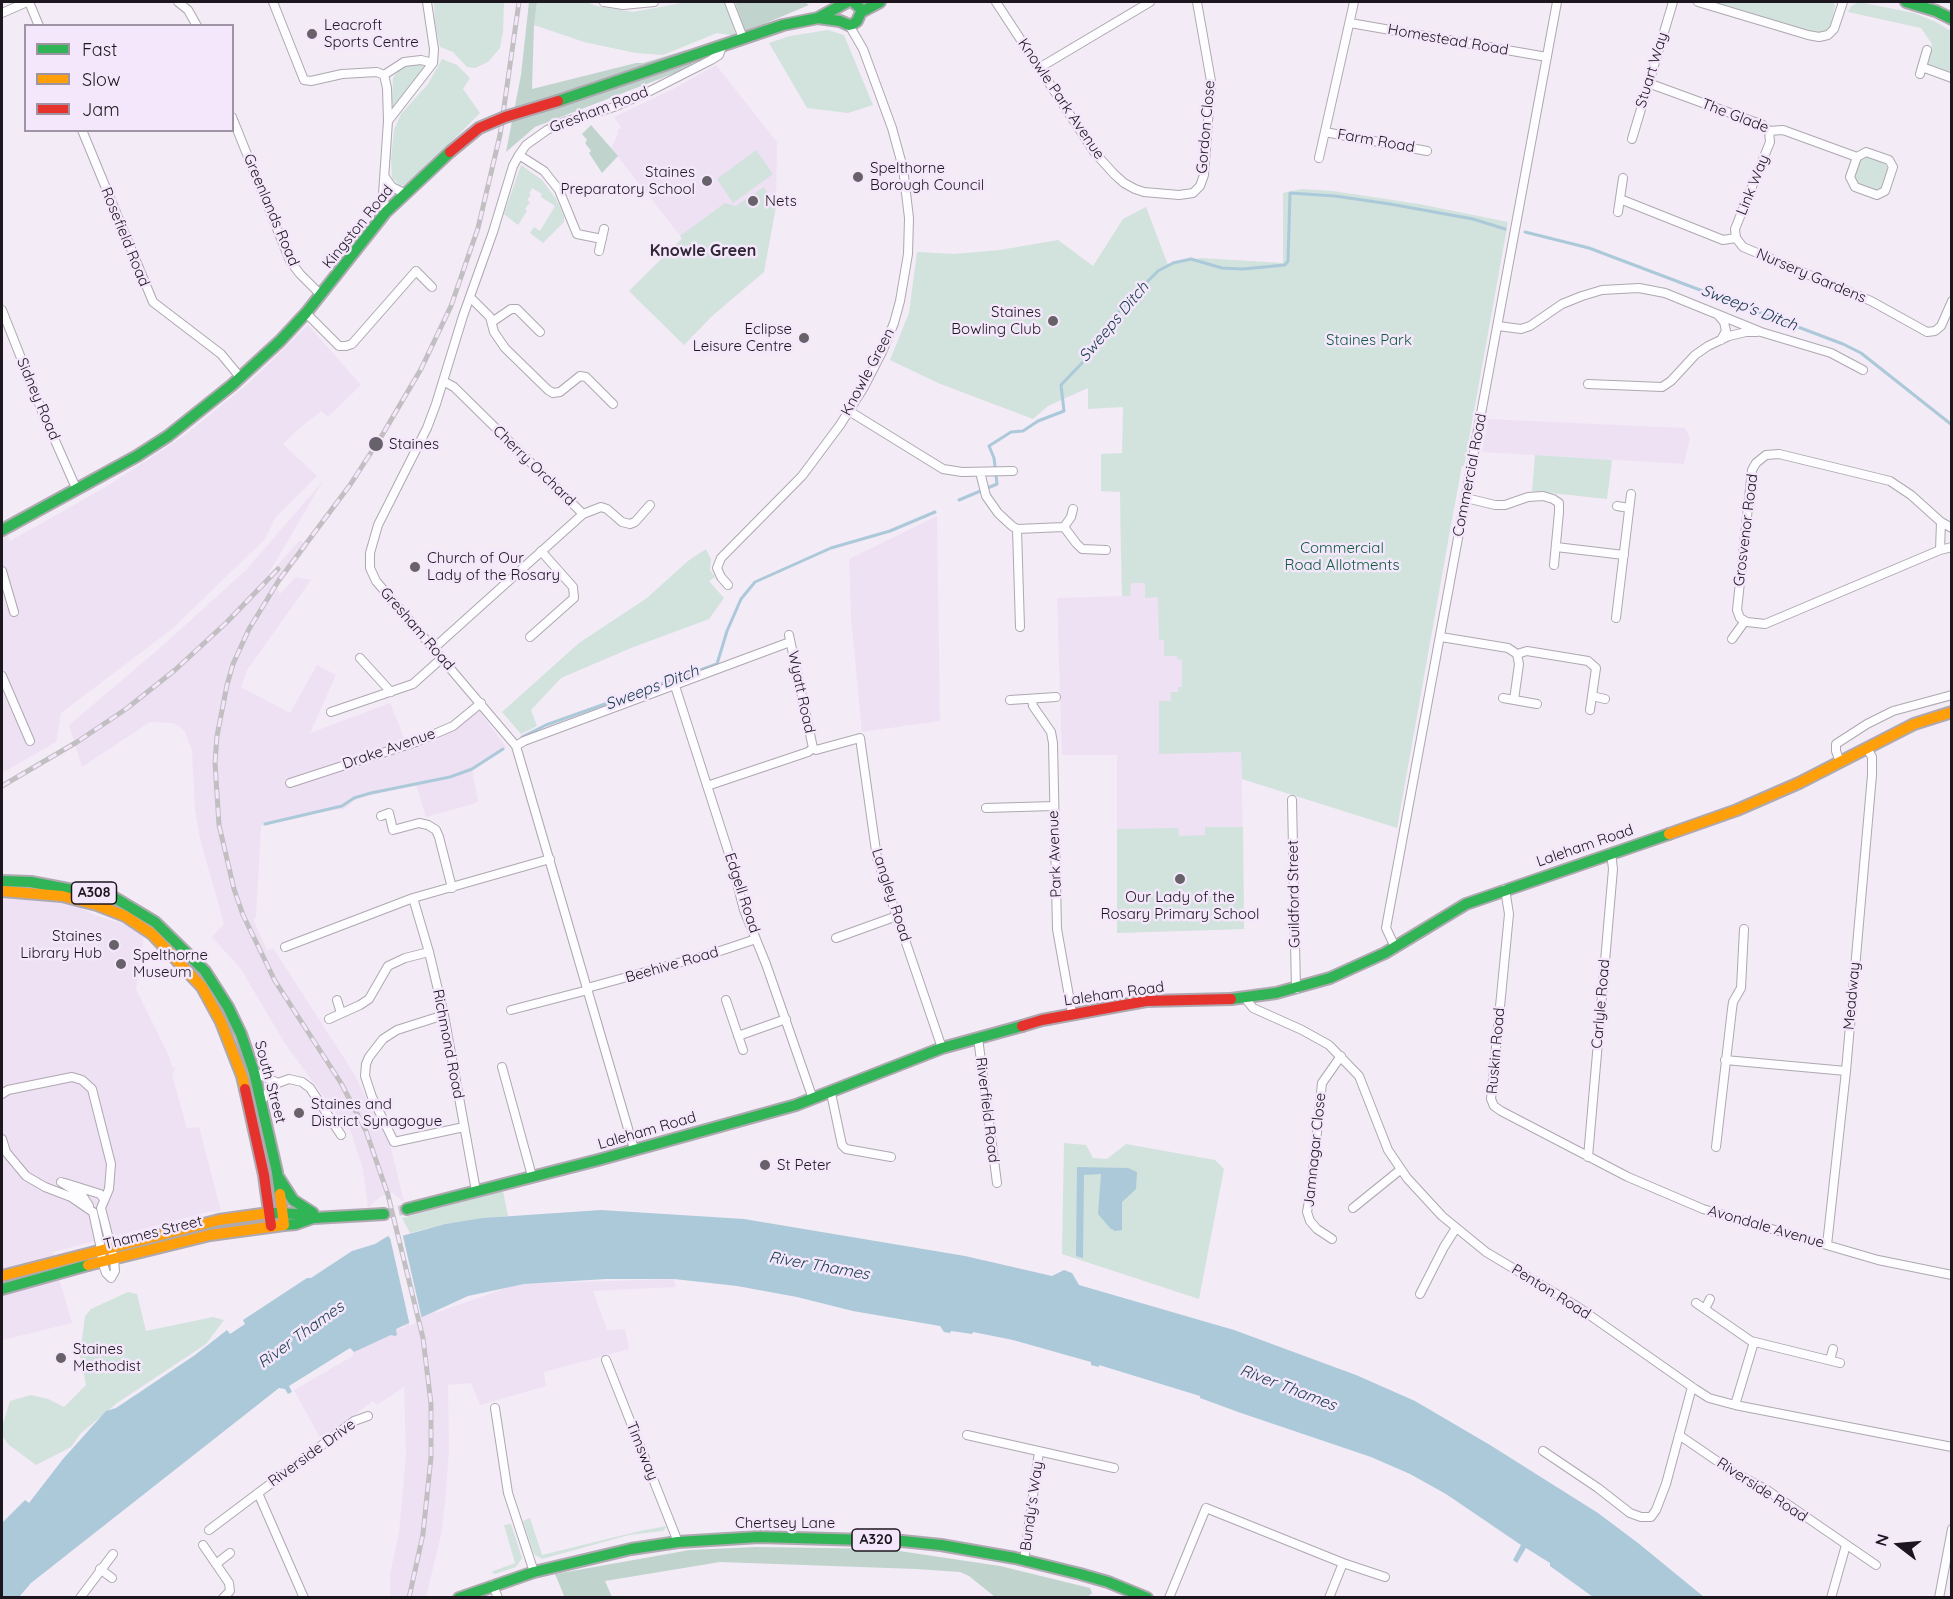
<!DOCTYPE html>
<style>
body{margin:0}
#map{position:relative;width:1953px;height:1599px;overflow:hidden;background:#f3ebf6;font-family:Quicksand,sans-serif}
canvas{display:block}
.frame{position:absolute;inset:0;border:3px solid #1c171e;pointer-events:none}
.legend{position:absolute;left:24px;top:24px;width:210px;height:108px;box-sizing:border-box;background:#f5e7fb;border:2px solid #9e94a3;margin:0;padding:8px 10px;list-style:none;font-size:18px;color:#1c171e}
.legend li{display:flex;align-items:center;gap:12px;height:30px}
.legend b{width:30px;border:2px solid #9e94a3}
.north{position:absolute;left:1869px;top:1515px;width:60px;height:60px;-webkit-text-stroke:4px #f5e7fb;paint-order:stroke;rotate:286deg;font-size:16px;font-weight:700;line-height:24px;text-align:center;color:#1c171e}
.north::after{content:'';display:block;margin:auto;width:21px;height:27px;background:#1c171e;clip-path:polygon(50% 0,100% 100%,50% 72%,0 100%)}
</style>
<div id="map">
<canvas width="1953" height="1599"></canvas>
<div class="frame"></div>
<ul class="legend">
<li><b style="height:8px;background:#30b455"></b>Fast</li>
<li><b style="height:8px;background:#ff9f0a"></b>Slow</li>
<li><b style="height:8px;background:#e5322d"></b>Jam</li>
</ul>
<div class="north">N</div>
</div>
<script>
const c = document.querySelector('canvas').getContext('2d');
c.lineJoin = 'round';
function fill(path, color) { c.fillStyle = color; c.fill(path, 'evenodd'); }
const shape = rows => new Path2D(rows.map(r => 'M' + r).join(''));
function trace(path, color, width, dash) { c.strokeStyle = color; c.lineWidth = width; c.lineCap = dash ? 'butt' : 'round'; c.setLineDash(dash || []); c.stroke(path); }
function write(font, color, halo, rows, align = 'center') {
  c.font = font + ' Quicksand,sans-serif'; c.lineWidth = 5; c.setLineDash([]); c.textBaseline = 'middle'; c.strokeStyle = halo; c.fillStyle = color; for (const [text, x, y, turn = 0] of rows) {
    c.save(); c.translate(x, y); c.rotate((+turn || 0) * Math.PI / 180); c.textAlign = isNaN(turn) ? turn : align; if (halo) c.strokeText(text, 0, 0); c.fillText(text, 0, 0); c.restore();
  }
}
const built = shape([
 [716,65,777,142,776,206,764,272,712,316,684,345,629,291,682,238,611,148,618,134,617,131,621,127,614,117,673,89],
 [308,325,361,385,328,417,321,411,295,432,283,444,317,476,275,518,265,539,172,629,61,713,56,742,2,773,2,523,10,541,104,488,184,436,250,382],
 [1488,419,1685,428,1690,438,1684,464,1482,452],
 [323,481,266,578,300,540,308,547,272,594,277,589,280,592,279,595,296,577,311,580,247,670,241,687,290,713,317,665,336,675,310,733,390,703,405,740,455,721,471,708,473,703,507,748,472,769,478,801,473,804,426,817,416,785,358,798,344,809,313,812,267,823,261,827,256,918,253,919,267,950,273,948,355,1075,391,1148,404,1202,393,1193,381,1196,368,1208,363,1169,350,1129,348,1130,284,1042,241,969,212,937,224,924,200,839,195,810,192,751,185,732,179,726,172,723,150,722,82,767,69,725,160,648,246,570],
 [1238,513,1244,929,1117,933,1117,755,1062,755,1057,598,1122,596,1120,518],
 [937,516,940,721,862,732,851,618,849,559],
 [2,896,44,898,74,904,92,914,126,925,144,936,136,989,169,1056,172,1067,176,1067,172,1075,187,1128,199,1127,221,1211,209,1212,53,1252,57,1272,72,1323,3,1340,2,1357],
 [674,1279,676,1287,593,1291,607,1330,625,1329,629,1349,544,1372,546,1386,480,1405,471,1383,448,1385,449,1448,446,1494,441,1535,426,1597,390,1597,390,1574,399,1532,406,1456,404,1387,377,1405,373,1401,321,1440,294,1390,353,1356,353,1351,381,1340,391,1334,396,1329,405,1327,405,1325,435,1311,436,1313,517,1284]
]);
const green = shape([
 [434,2,504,2,503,32,500,48,488,62,475,68,467,67,453,52,440,47,435,23],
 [537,2,585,2,597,6,633,12,687,2,726,2,736,36,717,33,663,55,636,53,584,42,534,25],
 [1702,2,1833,2,1835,6,1830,28,1826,32,1817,34],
 [1859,2,1914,13,1936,22,1951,31,1951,77,1931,70,1928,64,1932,44,1921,28,1848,12,1851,6],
 [828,30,844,35,873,105,848,113,807,108,769,43,790,36],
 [442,59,457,65,470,78,463,89,480,113,419,174,401,187,392,178,391,158,394,130,401,114,428,84],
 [410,65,426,65,419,79,397,106,392,107,393,78,400,68],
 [756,150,773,174,733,203,717,179],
 [1865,156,1884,162,1888,170,1882,187,1874,190,1858,185,1855,176,1860,160],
 [521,165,542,180,556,199,564,216,564,222,543,243,530,233,534,227,540,231,555,206,541,197,542,194,532,188,529,194,531,195,527,200,530,202,525,209,527,211,518,225,504,214],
 [764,187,776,206,764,272,712,316,684,345,629,291,682,239,680,236,725,203,736,206],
 [1302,189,1333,191,1419,204,1508,222,1465,461,1464,466,1462,466,1451,525,1397,828,1242,779,1241,752,1159,754,1159,701,1171,701,1170,692,1178,692,1178,687,1182,687,1182,660,1177,659,1177,656,1164,656,1164,640,1159,640,1158,597,1145,598,1145,583,1131,583,1130,596,1122,596,1120,492,1101,491,1101,454,1122,453,1123,407,1088,409,1088,388,1048,406,1033,419,938,383,890,360,909,313,917,252,954,254,1000,250,1058,240,1093,266,1123,219,1146,207,1168,265,1201,258,1283,263,1283,193],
 [1535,455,1612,460,1607,499,1532,491],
 [706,549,711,559,710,570,715,577,709,581,724,598,709,619,631,648,561,678,531,710,537,726,521,734,502,712,579,643,647,598,688,561],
 [1205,827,1243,827,1244,929,1117,933,1117,829,1178,828,1179,836,1205,835],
 [1064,1143,1086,1145,1093,1158,1107,1159,1126,1144,1215,1160,1224,1169,1199,1299,1062,1254],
 [503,1191,508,1216,445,1224,410,1233,402,1218],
 [128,1292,137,1294,146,1331,213,1317,224,1320,206,1344,117,1403,81,1433,71,1447,36,1465,9,1445,2,1436,2,1427,10,1401,31,1395,48,1399,64,1407,86,1385,80,1356,85,1316,91,1309],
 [530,1518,542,1555,640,1531,667,1526,663,1531,629,1535,542,1559,534,1554,523,1521],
 [511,1524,522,1558,516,1567,495,1574,491,1572,515,1563,504,1525]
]);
const forest = shape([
 [529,2,537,2,534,25,532,89,636,63,643,63,686,50,693,66,535,127,506,152,521,75],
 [735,2,805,2,809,5,745,32],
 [591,125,618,156,602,173,589,153,591,151,585,143,587,140,582,134],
 [756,1547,886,1549,1000,1566,1090,1588,1092,1593,1088,1597,995,1597,969,1576,960,1572,916,1569,720,1562,605,1581,612,1597,565,1598,555,1574,690,1550]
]);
const water = shape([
 [1077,1167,1128,1168,1137,1172,1136,1189,1122,1202,1122,1230,1115,1231,1110,1228,1098,1214,1101,1174,1084,1175,1083,1258,1076,1256],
 [601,1210,744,1219,965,1256,1052,1276,1064,1270,1072,1273,1079,1285,1234,1330,1356,1375,1415,1401,1490,1445,1598,1513,1638,1543,1704,1597,1593,1597,1550,1566,1550,1563,1526,1548,1517,1563,1513,1560,1521,1545,1446,1494,1410,1474,1371,1457,1241,1413,1200,1398,1200,1396,1099,1365,1099,1367,1091,1365,1091,1362,1013,1340,973,1332,972,1334,951,1331,950,1333,944,1332,940,1326,853,1311,797,1297,737,1286,674,1279,606,1279,524,1284,468,1296,396,1329,397,1335,395,1336,391,1335,354,1352,350,1348,289,1386,292,1392,288,1394,285,1389,279,1388,31,1583,19,1597,2,1598,2,1523,25,1500,29,1503,63,1459,106,1411,116,1408,140,1392,195,1355,227,1330,230,1334,245,1324,243,1320,307,1278,311,1278,352,1251,375,1244,388,1236,391,1239,445,1224,483,1218]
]);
const pier = shape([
 [402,1232,422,1319,410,1326,389,1233,391,1235]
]);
const stream = shape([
 [1525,232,1589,248,1843,344,1861,353,1952,425],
 [959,500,997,484,994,458,989,446,1011,432,1023,431,1038,421,1064,411,1061,385,1082,363,1097,344,1112,320,1128,301,1158,271,1173,263,1191,259,1222,268,1243,269,1285,265,1288,261,1290,193,1335,196,1390,204,1473,219,1505,229],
 [522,737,546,725,717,664,727,631,741,599,755,582,831,548,890,531,935,512],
 [265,824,342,806,354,798,371,793,450,777,472,769,503,749]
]);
const secondaryTunnel = shape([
 [384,1214,407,1209]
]);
const street = shape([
 [29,2,39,26],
 [178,2,188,10,197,26],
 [273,2,304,80,311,81,342,74,377,72,384,75],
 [604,2,623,5,654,2],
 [729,2,743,38],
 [996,2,1095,153,1114,174,1124,183,1135,189,1144,192,1179,195,1193,193,1200,186,1204,175,1211,81,1197,2],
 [1698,2,1808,35,1819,37,1828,35,1834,29,1843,2],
 [2,13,27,2],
 [1350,23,1547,57],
 [1922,67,1952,78],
 [1039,68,1150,2],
 [1920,74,1927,50],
 [1648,83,1763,125,1769,131,1783,130,1857,157,1866,152,1889,160,1893,167,1885,191,1877,195,1855,187,1850,177,1857,157],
 [232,117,290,261,300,274,321,295],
 [388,121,387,88,384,75,404,62,421,60,433,63],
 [82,130,153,302,221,354,240,377],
 [1325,132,1427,151],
 [1632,139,1673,2],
 [519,155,544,171,559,190,577,234,602,239],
 [1319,158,1354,2],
 [385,177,392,187,404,193],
 [1620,199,1723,240,1736,238,1743,247,1871,301,1927,332,1935,331,1941,326,1952,301],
 [386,212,383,194,388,121,433,63,434,49,427,2],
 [1618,212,1623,178],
 [1736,238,1735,229,1770,142,1769,131],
 [599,251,604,229],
 [470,297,490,317,494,332,505,348,548,390,553,393,560,392,580,376,586,377,613,404],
 [2,310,42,411,76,488],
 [306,313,339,346,346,346,352,344,416,271,432,287],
 [1718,315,1724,322,1726,331,1721,340],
 [492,322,511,309,517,309,540,332],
 [1498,326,1521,329,1530,326,1562,304,1582,296,1602,290,1639,288,1665,293,1761,332,1831,353,1863,370],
 [1588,384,1662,387,1671,381,1695,355,1708,346,1729,336,1746,332,1757,332],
 [849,411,943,469,962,472,1013,471],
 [980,472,986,496,998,513,1012,526,1017,529,1064,527],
 [1466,498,1495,505,1505,505,1528,497,1543,496,1553,499,1559,503,1559,512,1554,565],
 [1617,506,1629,508],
 [1073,509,1071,517,1064,527,1076,543,1082,549,1106,550],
 [583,514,601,507,607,509,622,522,630,524,635,522,650,505],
 [1952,528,1941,522,1911,495,1890,481,1779,454,1766,455,1756,463,1752,470,1737,610,1740,618,1747,622,1765,624,1940,550,1952,547],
 [1017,529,1020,627],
 [1556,547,1624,555],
 [1940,550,1941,522],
 [2,571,14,612],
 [728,585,721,577,717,568,721,558,802,476,840,425,864,387,882,352,894,323,900,301,908,254,909,218,903,168,892,128,863,49,849,25],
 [1616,618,1631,494],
 [789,635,813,748],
 [530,637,574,598,573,587,541,551],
 [1441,637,1508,648,1517,654,1527,651,1588,661,1596,668,1590,710],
 [1732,639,1745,621],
 [434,648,583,514,454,387,443,381],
 [360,658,391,692],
 [2,676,30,741],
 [675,686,731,860,744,910,766,964,813,1099],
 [1592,696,1605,699],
 [1503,698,1537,704],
 [1032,699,1033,706,1051,732,1053,743,1057,929,1072,1013],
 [1010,700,1056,697],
 [1514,700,1519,664,1517,654],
 [331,712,413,684,442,658],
 [516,746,524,741,790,642],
 [1840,762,1836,751,1836,744,1867,724,1893,711,1952,695],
 [290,783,416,742,453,726,481,703],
 [707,786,808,752,813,748,816,750,860,738,877,858,942,1048],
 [1292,800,1296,989],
 [986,808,1054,806],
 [381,816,389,813,393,830,419,823,428,825,436,830,439,837,452,888],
 [1505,889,1509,914,1491,1099,1494,1106,1501,1111,1628,1177,1703,1209,1878,1260,1952,1275],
 [413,898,429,952,444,1015,476,1191],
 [836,938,897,916],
 [285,947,413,898,550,859],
 [1395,947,1386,928,1557,2],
 [587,988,711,954,756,939],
 [1245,998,1253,1008,1302,1030,1329,1045,1359,1076,1388,1150,1407,1178,1442,1216,1486,1252,1578,1307,1695,1389,1709,1398,1735,1405,1952,1447],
 [337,1000,341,1013],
 [726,1000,743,1050],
 [511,1010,588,990],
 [444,1015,397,1030,383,1039,369,1057,366,1064,365,1076,372,1097,394,1142,464,1127],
 [329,1019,360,1005,369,999,388,966,405,958,429,952],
 [738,1036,786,1019],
 [978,1038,997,1183],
 [1725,1060,1846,1071],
 [502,1067,532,1176],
 [254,1072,278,1083],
 [831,1093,842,1145,846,1149,891,1157],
 [2,1094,8,1090,72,1077,82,1080,92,1089,111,1164,109,1189,101,1208,114,1259,115,1271,111,1278,106,1273,102,1261,101,1249,93,1212,71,1197,45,1187,26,1176,6,1152,2,1139],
 [261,1102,268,1092,278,1083,289,1079,302,1082,310,1088,341,1135],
 [1716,1147,1732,1009,1733,1002,1741,988,1744,929],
 [634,1149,516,746,376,581,370,568,370,553,378,525,427,428,436,404,463,316,493,232,513,166,519,155,526,145,547,130,564,122,614,107,646,93,711,60,719,55,722,46],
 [1588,1157,1613,869,1611,853],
 [61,1182,82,1195,89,1206],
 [65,1183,100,1194,104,1199],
 [1353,1208,1400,1170],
 [1332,1239,1317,1229,1310,1221,1307,1212,1311,1190,1322,1083,1341,1056],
 [1827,1245,1846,1071,1872,775,1872,757,1867,748],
 [1420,1294,1444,1247,1456,1228],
 [1696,1303,1751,1341,1840,1363],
 [1705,1309,1710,1299],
 [606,1360,678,1542],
 [1830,1360,1833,1349],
 [1735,1405,1754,1342],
 [495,1408,508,1493,534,1572],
 [967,1435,1114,1468],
 [1679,1435,1733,1472,1767,1490,1876,1565],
 [1543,1451,1598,1488,1630,1513,1641,1517,1651,1517,1656,1510,1666,1484,1692,1387],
 [258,1493,304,1598],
 [209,1530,354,1421,368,1416],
 [203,1545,229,1583,230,1591,223,1598],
 [1024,1561,1039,1452],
 [1343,1563,1385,1577],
 [216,1564,230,1553],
 [100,1569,112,1578],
 [493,1585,498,1598],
 [80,1598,113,1554],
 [1169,1598,1206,1508,1343,1563,1329,1598],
 [1831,1598,1846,1545],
 [1939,1598,1952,1529]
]);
const fast = shape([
 [1906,2,1936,11,1952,19],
 [861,12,880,2],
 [818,18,847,2],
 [558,101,783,25,818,18,840,21,849,25,853,24,857,21,861,12,860,8,853,2],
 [2,530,137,456,168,436,232,385,280,341,306,313,386,212,450,152],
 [2,881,31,882,115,898,155,922,205,971,228,1007,241,1034,254,1072,277,1172,280,1194],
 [1231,999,1276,993,1330,978,1385,953,1466,904,1669,834],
 [279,1178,293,1200,313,1213],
 [407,1209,598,1160,796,1105,942,1048,1022,1026],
 [275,1213,295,1214,314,1218,384,1214],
 [284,1225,296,1224,313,1218],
 [2,1289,88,1265],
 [459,1598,534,1572,631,1549,678,1542,759,1537,902,1541,941,1545,1015,1558,1080,1574,1108,1582,1147,1598]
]);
const slow = shape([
 [1669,834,1737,810,1799,783,1914,724,1952,712],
 [2,891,62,896,97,905,125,916,152,934,202,987,221,1022,242,1076,245,1089],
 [88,1265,210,1235,284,1225,280,1194],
 [2,1276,219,1220,269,1213]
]);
const jam = shape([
 [1022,1026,1042,1020,1146,1001,1231,999],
 [245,1089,264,1175,271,1226]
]);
const rail = shape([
 [2,786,77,742,126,709,175,670,227,622,278,569],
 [409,1598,423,1534,431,1457,431,1404,423,1338,388,1195,366,1131,341,1083,275,981,243,915,234,889,219,825,215,763,217,736,227,685,233,664,249,629,279,580,350,485,381,437,421,369,451,306,478,228,500,135,519,2]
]);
const jamBridge = shape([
 [450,152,479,128,505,117,558,101]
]);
const markers = [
 [312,34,6,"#67616a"],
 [858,177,6,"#67616a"],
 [707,181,6,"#67616a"],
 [753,201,6,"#67616a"],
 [1053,321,6,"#67616a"],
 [804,338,6,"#67616a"],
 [376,444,8,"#67616a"],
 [415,567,6,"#67616a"],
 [1180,879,6,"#67616a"],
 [114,945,6,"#67616a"],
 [121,964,6,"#67616a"],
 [299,1113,6,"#67616a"],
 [765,1165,6,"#67616a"],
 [61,1358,6,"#67616a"]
];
const shields = [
 [94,893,45],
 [876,1540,48]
];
const shieldNames = [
 ["A308",94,893],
 ["A320",876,1540]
];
const poiNames = [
 ["Leacroft",324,25],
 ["Sports Centre",324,42],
 ["Spelthorne",870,168],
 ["Borough Council",870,185],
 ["Staines",695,172,"right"],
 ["Preparatory School",695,189,"right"],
 ["Nets",765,201],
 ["Staines",1041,312,"right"],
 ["Bowling Club",1041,329,"right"],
 ["Eclipse",792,329,"right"],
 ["Leisure Centre",792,346,"right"],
 ["Staines",389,444],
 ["Church of Our",427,558],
 ["Lady of the Rosary",427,575],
 ["Our Lady of the",1180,897,"center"],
 ["Rosary Primary School",1180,914,"center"],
 ["Staines",102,936,"right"],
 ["Library Hub",102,953,"right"],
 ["Spelthorne",133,955],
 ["Museum",133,972],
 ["Staines and",311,1104],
 ["District Synagogue",311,1121],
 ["St Peter",777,1165],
 ["Staines",73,1349],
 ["Methodist",73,1366]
];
const streetNames = [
 ["Homestead Road",1448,40,10],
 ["Stuart Way",1652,70,-73],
 ["Knowle Park Avenue",1061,99,56],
 ["Gresham Road",599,110,-21],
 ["The Glade",1735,116,21],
 ["Gordon Close",1206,127,-85],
 ["Farm Road",1376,141,10],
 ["Link Way",1753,185,-68],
 ["Greenlands Road",271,210,67],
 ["Kingston Road",358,227,-51],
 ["Rosefield Road",125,237,68],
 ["Nursery Gardens",1811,276,23],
 ["Knowle Green",868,372,-62],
 ["Sidney Road",38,399,67],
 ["Cherry Orchard",534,466,44],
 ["Commercial Road",1470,475,-79],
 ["Grosvenor Road",1746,530,-83],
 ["Gresham Road",417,629,49],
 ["Wyatt Road",801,692,78],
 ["Drake Avenue",389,749,-19],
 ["Laleham Road",1585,846,-19],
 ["Park Avenue",1055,854,-92],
 ["Edgell Road",742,893,72],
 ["Guildford Street",1294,894,-91],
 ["Langley Road",891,895,72],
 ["Beehive Road",672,965,-16],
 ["Laleham Road",1114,994,-8],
 ["Meadway",1852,996,-85],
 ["Carlyle Road",1601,1004,-85],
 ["Richmond Road",448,1044,79],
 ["Ruskin Road",1496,1051,-85],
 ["South Street",270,1082,75],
 ["Riverfield Road",987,1110,83],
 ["Laleham Road",647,1131,-16],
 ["Jamnagar Close",1315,1150,-84],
 ["Avondale Avenue",1766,1227,16],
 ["Thames Street",153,1233,-14],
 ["Penton Road",1551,1292,32],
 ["Timsway",642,1451,68],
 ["Riverside Drive",312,1453,-36],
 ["Riverside Road",1762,1490,33],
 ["Bundy's Way",1032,1506,-82],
 ["Chertsey Lane",785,1523]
];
const parkNames = [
 ["Staines Park",1369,340],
 ["Commercial",1342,548],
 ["Road Allotments",1342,565]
];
const neighbourhoodNames = [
 ["Knowle Green",703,251]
];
const waterNames = [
 ["Sweep's Ditch",1749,308,21],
 ["Sweeps Ditch",1114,322,-50],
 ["Sweeps Ditch",652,688,-21],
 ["River Thames",819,1266,10],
 ["River Thames",301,1335,-36],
 ["River Thames",1288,1388,21]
];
fill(built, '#efe1f4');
fill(green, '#d2e2dd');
fill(forest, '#c0d4cd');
fill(water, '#acc9da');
fill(pier, '#f3ebf6');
trace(stream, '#acc9da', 3);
trace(secondaryTunnel, '#d3cbd6', 10, [10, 5]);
trace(street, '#aea8b0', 10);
trace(fast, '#aea8b0', 14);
trace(slow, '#aea8b0', 14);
trace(jam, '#aea8b0', 14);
trace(street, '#fdfcfe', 8);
trace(fast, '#30b455', 10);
trace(slow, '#ff9f0a', 10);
trace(jam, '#e5322d', 10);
trace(rail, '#c1bfc2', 5);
trace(rail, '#f5e7fb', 3, [9]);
trace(jamBridge, '#aea8b0', 14, []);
trace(jamBridge, '#e5322d', 10);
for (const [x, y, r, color] of markers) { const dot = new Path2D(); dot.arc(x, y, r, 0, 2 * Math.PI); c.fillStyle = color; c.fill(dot); trace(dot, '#f5e7fb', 2); }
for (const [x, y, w] of shields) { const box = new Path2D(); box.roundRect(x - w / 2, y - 11, w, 22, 4.5); c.fillStyle = '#f5e7fb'; c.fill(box); trace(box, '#1c171e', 1.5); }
write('bold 14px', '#1c171e', null, shieldNames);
write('15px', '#1c171e', '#f5e7fb', poiNames, 'left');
write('15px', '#1c171e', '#f5e7fb', streetNames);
write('15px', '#0d5a3e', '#f5e7fb', parkNames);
write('bold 16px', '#312635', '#f5e7fb', neighbourhoodNames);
write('italic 16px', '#153d4c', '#f5e7fb', waterNames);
</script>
